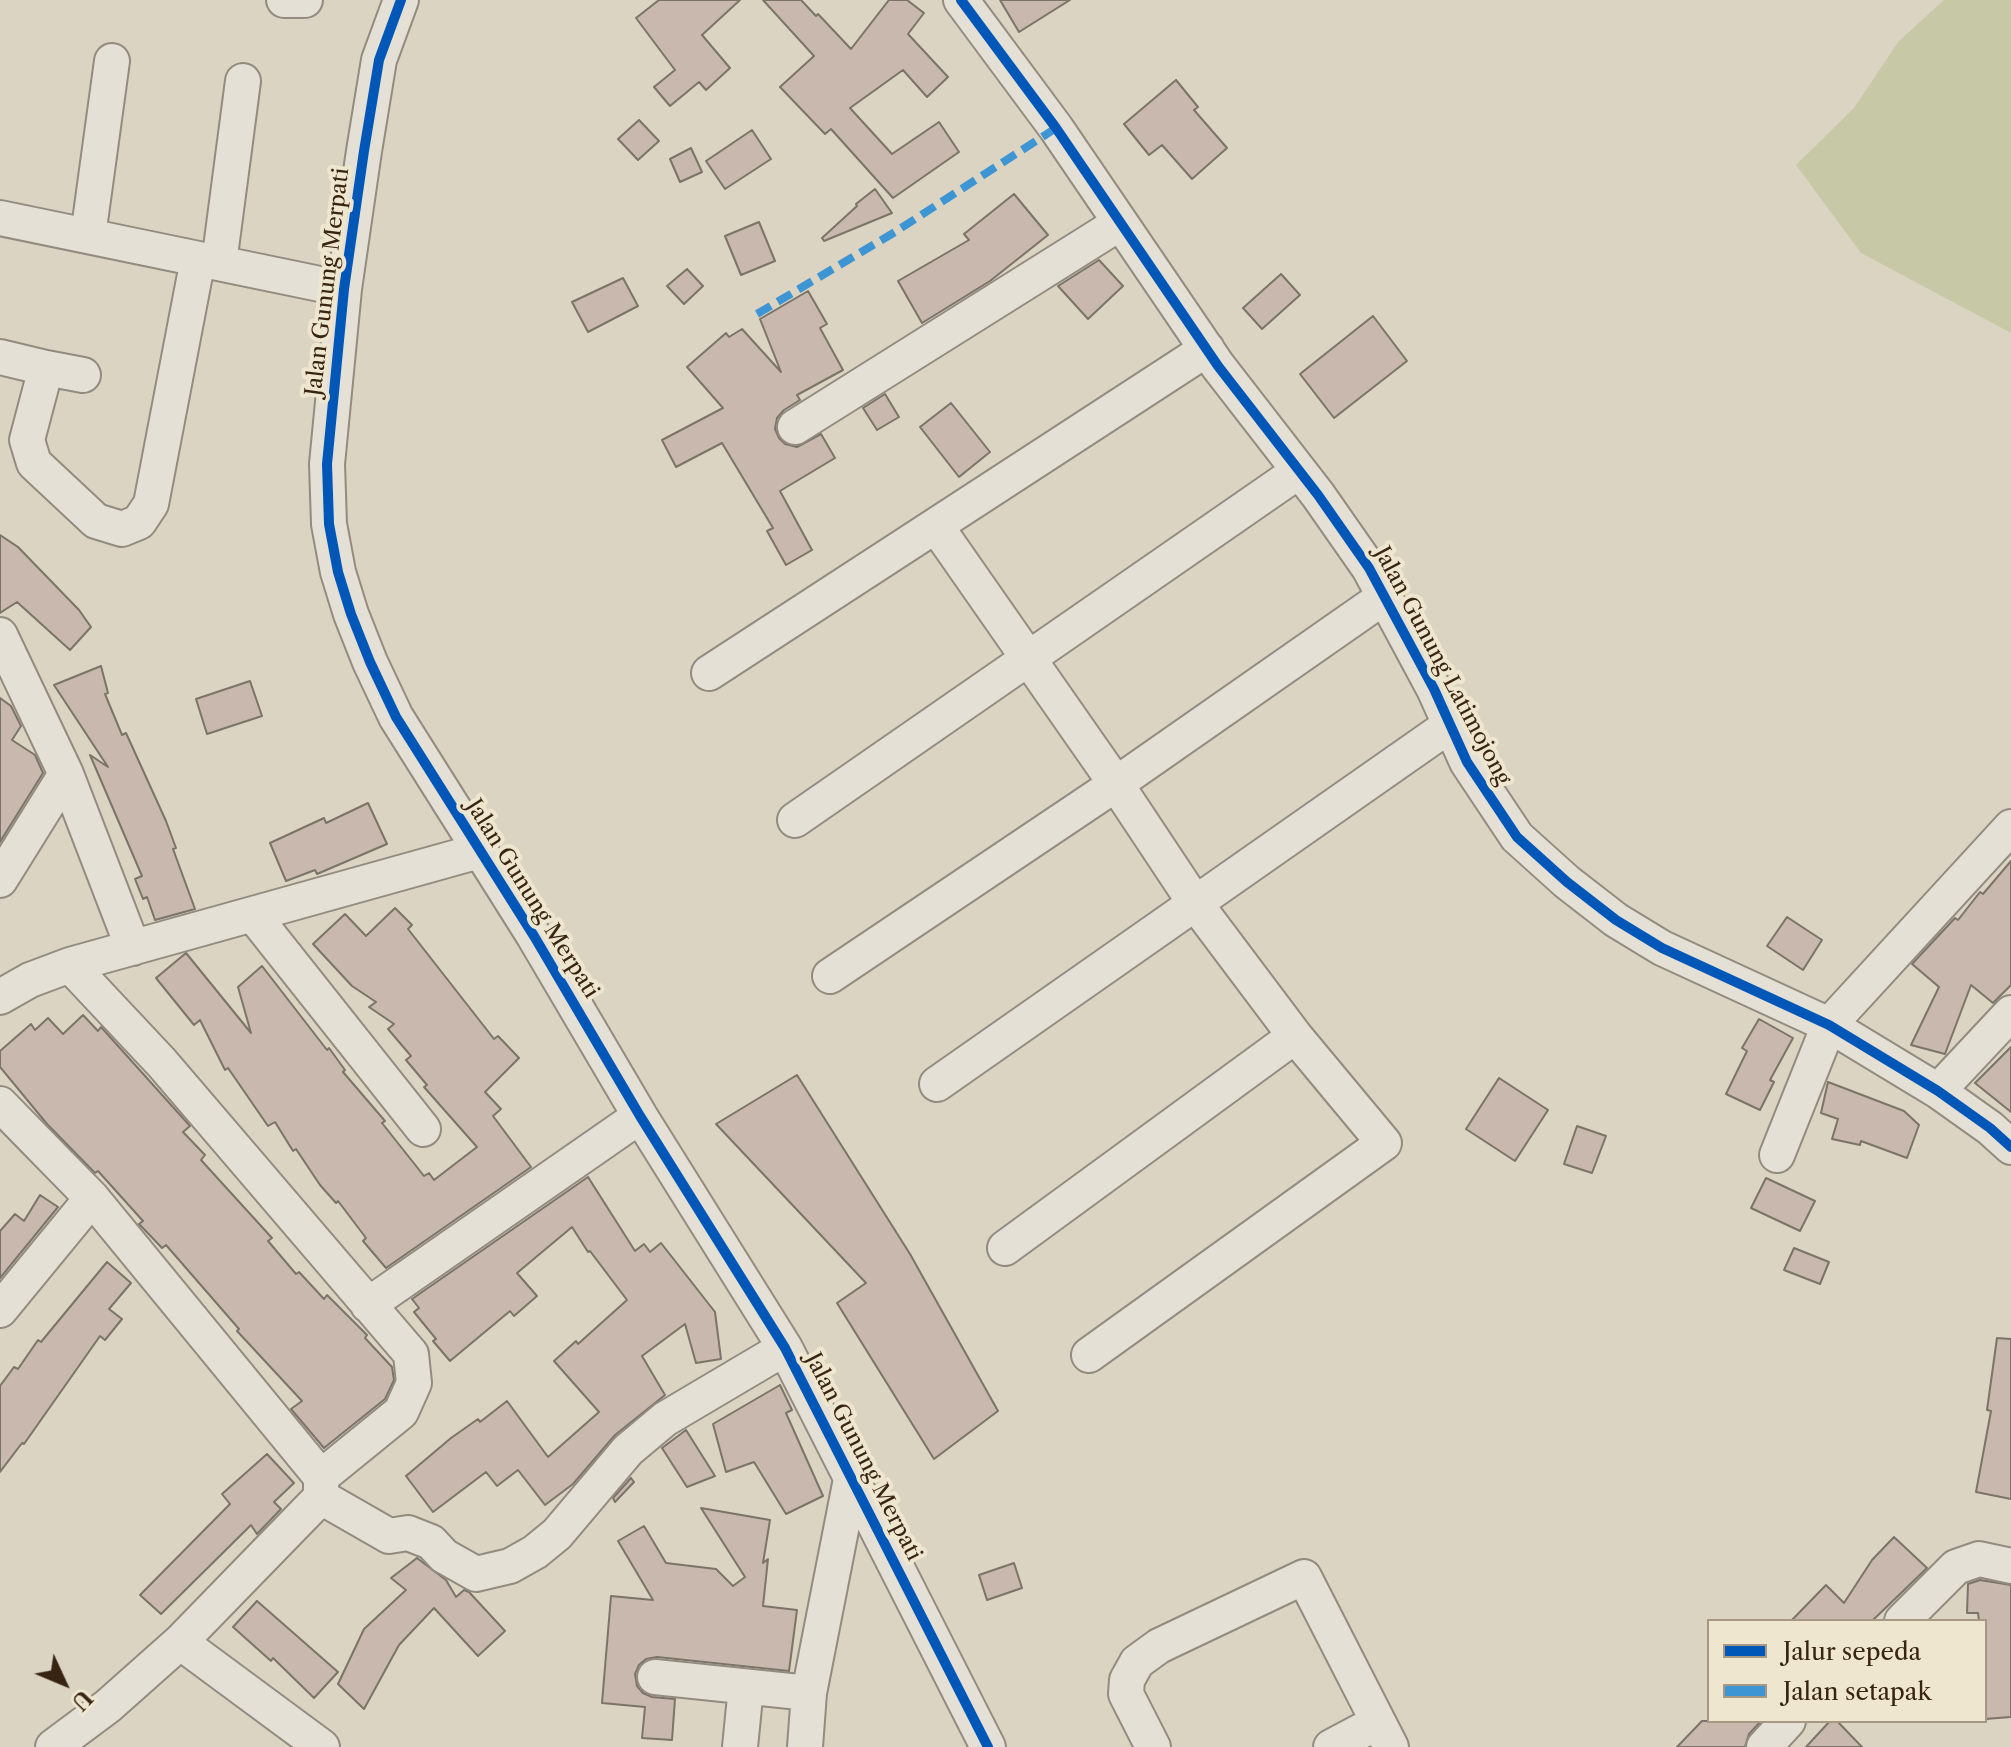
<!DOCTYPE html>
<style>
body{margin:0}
#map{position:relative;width:2011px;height:1747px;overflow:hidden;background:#dcd4c2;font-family:"Libre Caslon Text",serif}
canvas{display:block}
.legend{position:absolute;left:1707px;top:1619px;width:280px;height:104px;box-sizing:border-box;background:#efe6d0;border:2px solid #a69884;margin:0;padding:10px 14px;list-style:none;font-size:24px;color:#382413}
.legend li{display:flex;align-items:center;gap:16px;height:40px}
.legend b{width:40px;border:2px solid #a69884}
.north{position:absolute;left:24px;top:1643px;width:80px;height:80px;-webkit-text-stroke:6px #efe6d0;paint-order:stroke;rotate:134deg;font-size:22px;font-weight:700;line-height:32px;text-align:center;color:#382413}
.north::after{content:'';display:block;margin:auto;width:28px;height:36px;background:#382413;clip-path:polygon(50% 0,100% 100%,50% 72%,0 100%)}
</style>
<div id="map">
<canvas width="2011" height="1747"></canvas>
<ul class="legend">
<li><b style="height:10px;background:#0057b8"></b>Jalur sepeda</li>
<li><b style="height:10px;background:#3e95d3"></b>Jalan setapak</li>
</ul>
<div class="north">U</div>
</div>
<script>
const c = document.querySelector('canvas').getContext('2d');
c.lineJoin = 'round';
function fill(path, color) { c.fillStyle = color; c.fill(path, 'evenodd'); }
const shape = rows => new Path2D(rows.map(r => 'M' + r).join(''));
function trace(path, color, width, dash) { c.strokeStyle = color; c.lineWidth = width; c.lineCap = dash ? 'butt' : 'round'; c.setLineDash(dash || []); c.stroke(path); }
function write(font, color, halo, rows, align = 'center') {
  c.font = font + ' "Libre Caslon Text",serif'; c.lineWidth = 8; c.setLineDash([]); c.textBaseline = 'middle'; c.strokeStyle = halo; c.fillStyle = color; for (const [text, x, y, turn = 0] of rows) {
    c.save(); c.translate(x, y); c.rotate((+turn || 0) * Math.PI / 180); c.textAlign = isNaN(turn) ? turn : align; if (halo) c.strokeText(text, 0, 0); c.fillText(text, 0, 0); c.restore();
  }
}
const green = shape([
 [1944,0,2011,0,2011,333,1861,253,1796,165,1854,108,1899,41]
]);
const building = shape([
 [659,0,740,0,702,35,730,68,706,90,699,82,670,106,654,87,675,70,636,18,659,0],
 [763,0,801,0,816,16,818,14,851,49,889,0,907,0,924,13,908,34,948,77,927,97,903,70,850,108,892,154,939,122,959,152,893,198,831,129,825,134,780,87,814,56,763,0],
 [1000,0,1070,0,1019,32,1000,0],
 [1176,80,1198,107,1194,110,1227,148,1192,179,1162,145,1149,155,1124,124,1176,80],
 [639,120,659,141,638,160,618,139,639,120],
 [752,130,771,159,725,189,706,161,752,130],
 [691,148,702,172,680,182,670,159,691,148],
 [875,189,892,213,824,241,822,238,857,206,856,204,875,189],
 [1014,194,1048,235,990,281,922,323,898,281,969,240,964,234,1014,194],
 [759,222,775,261,741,275,725,236,759,222],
 [1099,260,1123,286,1088,319,1058,286,1099,260],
 [687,269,703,286,684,304,667,286,687,269],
 [1281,274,1300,295,1262,329,1243,308,1281,274],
 [623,278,638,306,588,332,572,302,623,278],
 [808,291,827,324,820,328,843,370,797,395,800,400,784,410,777,418,775,429,779,438,785,444,797,447,821,434,835,458,780,491,812,550,786,565,767,531,773,528,722,443,676,467,662,440,723,408,687,367,726,333,729,337,742,329,781,372,760,319,808,291],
 [1373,316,1407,361,1334,418,1300,374,1373,316],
 [885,394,899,417,877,430,863,408,885,394],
 [951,403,990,452,959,477,920,427,951,403],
 [0,535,18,547,79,610,91,627,70,650,17,602,0,613,0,535],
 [101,666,108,693,105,694,122,735,126,733,166,821,176,848,173,849,195,909,155,920,147,897,143,899,135,879,142,876,90,755,108,767,54,685,101,666],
 [250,681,262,716,207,734,196,699,250,681],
 [0,698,11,706,21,726,12,740,35,755,43,773,0,842,0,698],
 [368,803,387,844,317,874,315,870,286,881,270,843,324,818,326,823,368,803],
 [2011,861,2011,985,1993,1003,1971,985,1945,1054,1911,1045,1939,987,1912,964,1955,918,1958,920,1980,892,1983,894,2011,861],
 [395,908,412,925,408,929,494,1039,498,1036,519,1058,485,1092,501,1109,493,1116,531,1167,386,1268,363,1241,366,1238,338,1201,336,1203,320,1185,296,1149,293,1151,275,1122,268,1126,228,1068,225,1070,200,1020,194,1025,156,978,186,953,251,1033,238,987,262,966,327,1050,329,1048,345,1070,343,1072,385,1121,382,1123,424,1176,429,1173,434,1180,477,1147,424,1087,427,1085,406,1060,411,1056,388,1029,394,1024,369,1007,376,1002,352,986,313,944,345,914,366,936,395,908],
 [1787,917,1822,940,1803,970,1767,946,1787,917],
 [83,1015,98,1031,101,1027,190,1126,183,1132,205,1155,201,1160,272,1238,268,1241,296,1274,299,1272,324,1299,327,1295,367,1335,365,1338,392,1367,394,1380,385,1399,324,1448,291,1409,302,1401,237,1331,239,1329,166,1245,162,1248,141,1226,139,1224,143,1221,98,1171,95,1173,47,1124,0,1067,0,1051,31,1024,35,1030,48,1018,63,1034,83,1015],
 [1759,1019,1793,1038,1770,1080,1774,1082,1760,1110,1726,1094,1747,1051,1742,1048,1759,1019],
 [2011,1047,2011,1112,1975,1083,2011,1047],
 [797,1075,910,1254,998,1411,934,1459,837,1303,866,1283,716,1124,797,1075],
 [1499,1078,1548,1110,1515,1161,1466,1129,1499,1078],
 [1828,1082,1904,1111,1919,1125,1907,1158,1861,1141,1860,1145,1832,1139,1838,1119,1821,1113,1828,1082],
 [1577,1126,1606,1136,1592,1173,1564,1164,1577,1126],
 [588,1177,635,1251,644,1244,650,1252,661,1243,715,1312,721,1359,696,1363,685,1324,642,1356,665,1395,615,1435,573,1484,545,1505,518,1470,497,1486,486,1472,433,1512,406,1476,451,1438,478,1419,480,1422,507,1401,548,1457,599,1412,554,1361,576,1341,578,1344,627,1300,590,1251,588,1252,572,1227,517,1273,537,1296,514,1316,510,1311,450,1361,433,1341,436,1339,414,1312,419,1308,412,1299,588,1177],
 [1766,1178,1815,1201,1800,1231,1751,1208,1766,1178],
 [40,1195,58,1207,0,1278,0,1231,15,1214,24,1221,40,1195],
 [1794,1248,1829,1262,1820,1284,1784,1270,1794,1248],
 [107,1262,131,1283,109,1309,122,1319,105,1340,100,1336,24,1444,22,1443,0,1472,0,1386,14,1367,18,1369,38,1340,41,1342,107,1262],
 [1997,1338,2011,1339,2011,1499,1976,1492,1991,1411,1987,1410,1997,1338],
 [780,1385,792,1410,786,1413,823,1496,786,1514,754,1462,726,1472,713,1424,780,1385],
 [686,1430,715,1476,687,1487,662,1448,686,1430],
 [267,1454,294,1483,274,1502,281,1509,257,1534,251,1525,161,1614,140,1595,230,1504,222,1494,267,1454],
 [631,1478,634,1482,615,1502,613,1498,631,1478],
 [701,1508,770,1520,763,1563,768,1559,763,1606,797,1610,789,1671,657,1657,646,1659,639,1665,635,1674,637,1686,643,1693,652,1697,675,1699,672,1740,642,1738,645,1707,602,1703,611,1596,653,1600,618,1541,644,1526,666,1563,716,1569,733,1586,745,1577,701,1508],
 [1894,1537,1927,1568,1872,1621,1791,1621,1826,1585,1844,1603,1872,1560,1894,1537],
 [417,1558,446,1580,456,1597,464,1590,469,1592,505,1631,478,1656,434,1608,399,1645,364,1709,338,1684,364,1629,406,1590,391,1578,417,1558],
 [1014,1563,1022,1588,987,1600,979,1575,1014,1563],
 [1980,1580,2011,1585,2011,1717,1985,1719,1985,1621,1979,1621,1978,1613,1967,1613,1968,1584,1980,1580],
 [257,1601,338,1672,314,1698,273,1658,271,1661,233,1627,257,1601],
 [1702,1721,1761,1721,1749,1734,1745,1747,1677,1747,1702,1721],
 [1830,1721,1837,1721,1862,1747,1806,1747,1830,1721]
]);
const street = shape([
 [284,0,305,0],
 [401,0,379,60,364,151,344,289,327,464,329,524,338,572,351,614,370,662,396,717,534,936,640,1116,785,1348,988,1747],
 [961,0,1056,128,1218,366,1318,495,1369,568,1434,689,1467,762,1517,837,1567,882,1616,920,1662,948,1829,1025,1938,1091,1990,1128,2011,1147],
 [0,218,344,289],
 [88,236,112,61],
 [219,263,243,81],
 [0,357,46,368,27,440,34,463,96,521,122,529,139,522,151,504,198,259],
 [46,368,83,375],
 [795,427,1120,223],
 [936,526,1116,784,1195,903,1295,1036,1384,1143,1089,1355],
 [0,635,66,774,133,948],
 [709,673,1207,349],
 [795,820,1299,471],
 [0,880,66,774],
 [254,916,423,1129],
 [70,965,162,1063,411,1354,414,1383,401,1412,321,1477],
 [830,976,1116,784,1384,597],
 [0,997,30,980,70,965,479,851],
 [937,1084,1450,725],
 [1938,1091,2011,1013],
 [0,1104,92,1198,321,1477,321,1497,180,1642,108,1706,53,1747],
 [1777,1155,1829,1025,2011,827],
 [1005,1248,1295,1036],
 [368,1305,640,1116],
 [0,1310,92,1198],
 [321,1497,389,1536,408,1533,431,1542,444,1556,476,1574,510,1566,535,1552,557,1534,628,1450,665,1419,785,1348],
 [1902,1621,1956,1567,1979,1559,2011,1566],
 [180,1642,322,1747],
 [655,1677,809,1693],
 [740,1747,746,1687],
 [805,1747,809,1693,851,1479],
 [1153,1747,1126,1694,1127,1680,1137,1662,1159,1646,1304,1577,1391,1747],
 [1331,1747,1378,1722],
 [1764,1747,1788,1721]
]);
const quiet = shape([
 [757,314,895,232,1056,128]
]);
const cycleway = shape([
 [401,0,379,60,364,151,344,289,327,464,329,524,338,572,351,614,370,662,396,717,534,936,640,1116,785,1348,988,1747],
 [961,0,1056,128,1218,366,1318,495,1369,568,1434,689,1467,762,1517,837,1567,882,1616,920,1662,948,1829,1025,1938,1091,1990,1128,2011,1147]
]);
const streetNames = [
 ["Jalan Gunung Merpati",328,282,-83],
 ["Jalan Gunung Latimojong",1442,666,62],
 ["Jalan Gunung Merpati",532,899,58],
 ["Jalan Gunung Merpati",863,1457,63]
];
fill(green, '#c7c8a6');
fill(building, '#c9b8ad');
trace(building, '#7b7468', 2);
trace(street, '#938b7f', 38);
trace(street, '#e4e0d6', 34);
trace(quiet, '#3e95d3', 8, [16, 8]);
trace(cycleway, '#0057b8', 10);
write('22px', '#382413', '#efe6d0', streetNames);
</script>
